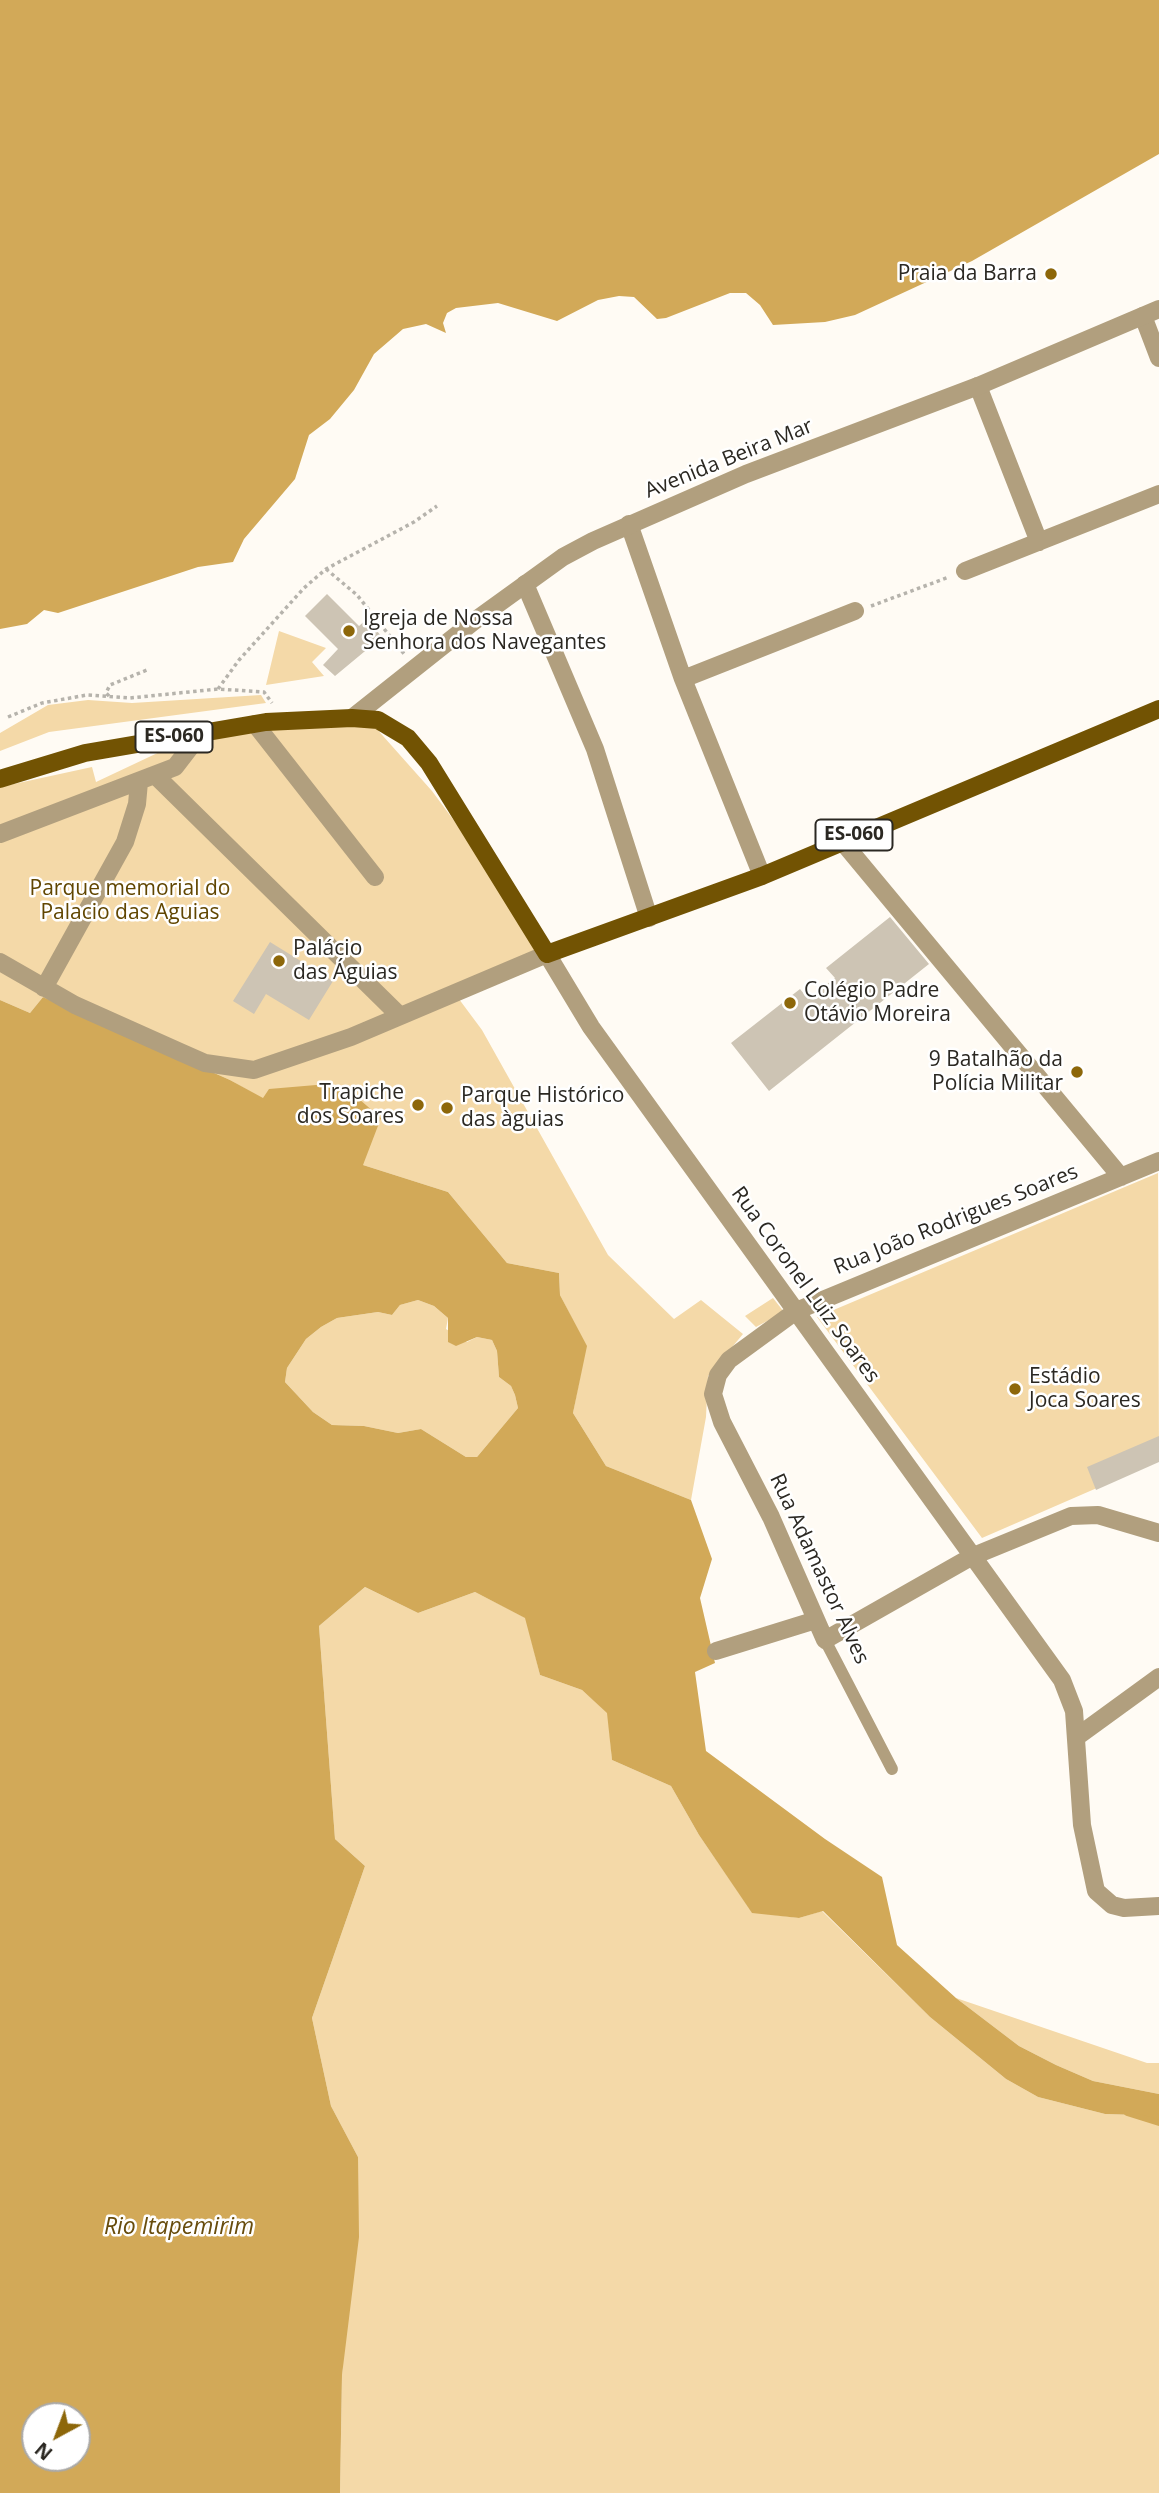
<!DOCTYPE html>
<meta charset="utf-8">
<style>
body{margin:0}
#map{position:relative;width:1159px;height:2493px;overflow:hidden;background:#fffbf4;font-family:"Open Sans",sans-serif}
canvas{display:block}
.north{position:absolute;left:21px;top:2402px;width:70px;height:70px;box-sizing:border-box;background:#fff;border:2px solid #aaa9a7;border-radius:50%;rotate:221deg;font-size:19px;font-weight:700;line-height:28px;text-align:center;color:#2b2822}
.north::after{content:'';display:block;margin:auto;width:24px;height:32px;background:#8d670a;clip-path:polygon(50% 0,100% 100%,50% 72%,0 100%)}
</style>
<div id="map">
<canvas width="1159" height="2493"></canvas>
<div class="north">N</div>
</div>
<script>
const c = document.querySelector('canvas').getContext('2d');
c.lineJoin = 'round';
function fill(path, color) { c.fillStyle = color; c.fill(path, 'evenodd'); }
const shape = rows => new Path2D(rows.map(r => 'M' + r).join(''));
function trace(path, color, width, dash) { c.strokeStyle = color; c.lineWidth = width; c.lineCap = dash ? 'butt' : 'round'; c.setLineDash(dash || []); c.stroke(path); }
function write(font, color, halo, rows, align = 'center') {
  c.font = font + ' "Open Sans",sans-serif'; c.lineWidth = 5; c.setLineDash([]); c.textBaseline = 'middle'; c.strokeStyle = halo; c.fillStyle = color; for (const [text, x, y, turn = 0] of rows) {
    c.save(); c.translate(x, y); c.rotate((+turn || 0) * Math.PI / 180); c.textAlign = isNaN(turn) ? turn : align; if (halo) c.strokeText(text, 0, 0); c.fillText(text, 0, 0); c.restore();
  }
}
const green = shape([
 [279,631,326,648,312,662,324,676,266,685],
 [261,695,266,703,49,732,0,751,0,733,48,705,88,700,132,703],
 [367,718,432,791,504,888,541,949,450,987,482,1030,608,1255,674,1319,701,1300,743,1334,708,1376,706,1417,691,1500,606,1466,573,1413,586,1346,560,1295,559,1273,507,1263,448,1192,363,1165,352,1093,263,1099,230,1080,43,997,30,1013,0,1000,0,787,92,767,96,782,202,732],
 [1158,1173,1159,1461,982,1538,817,1317],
 [773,1298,784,1312,756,1327,745,1316],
 [418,1300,434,1306,448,1318,446,1329,467,1342,477,1337,492,1340,497,1351,499,1377,511,1386,515,1395,518,1408,477,1457,466,1457,421,1429,398,1433,364,1426,332,1425,313,1412,285,1382,287,1368,306,1339,321,1327,337,1318,378,1312,392,1315,400,1305],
 [365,1587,418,1613,475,1592,526,1618,540,1675,582,1690,608,1713,612,1760,671,1786,699,1835,752,1912,799,1918,822,1911,930,2017,1006,2079,1038,2097,1105,2114,1136,2115,1159,2122,1159,2493,340,2493,342,2375,358,2157,331,2106,312,2018,365,1866,335,1839,319,1626],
 [956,1998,1147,2063,1159,2063,1159,2094,1093,2081,1056,2065,1019,2046]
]);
const water = shape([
 [0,0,1159,0,1159,154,972,261,855,315,825,322,773,325,760,305,746,293,730,293,666,318,657,319,634,297,619,296,598,300,557,321,498,303,456,308,447,313,443,323,446,333,426,324,403,329,374,354,354,390,330,419,309,435,295,479,244,539,233,562,198,567,58,613,44,610,27,624,0,629],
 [43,997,230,1080,263,1098,269,1089,316,1085,352,1093,381,1118,363,1165,448,1192,507,1263,559,1273,560,1295,587,1346,573,1413,606,1466,691,1500,712,1559,700,1598,715,1663,695,1672,706,1751,825,1839,882,1877,897,1945,956,1998,1019,2046,1056,2065,1093,2081,1159,2094,1159,2122,1136,2115,1105,2114,1038,2097,1006,2079,930,2017,823,1911,799,1918,752,1913,699,1835,671,1786,612,1760,607,1713,582,1690,540,1675,525,1618,475,1592,418,1613,365,1587,319,1626,335,1839,365,1866,312,2018,331,2106,358,2157,359,2237,342,2375,340,2493,0,2493,0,1000,30,1013],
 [418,1300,434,1306,448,1318,448,1342,456,1346,477,1337,492,1340,497,1351,499,1377,511,1386,515,1395,518,1408,477,1457,466,1457,421,1429,398,1433,364,1426,332,1425,313,1412,285,1382,287,1368,306,1339,321,1327,337,1318,378,1312,392,1315,400,1305],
 [35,2416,77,2416,77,2458,35,2458]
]);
const stream = shape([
 [1127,2113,1159,2123]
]);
const building = shape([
 [327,594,359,626,367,619,382,637,335,676,323,665,338,649,305,616],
 [890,917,929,964,769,1091,731,1043,800,989,808,999,835,978,826,968],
 [270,942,333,981,309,1020,266,994,254,1014,233,1001],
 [1159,1436,1159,1462,1096,1490,1087,1467]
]);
const path = shape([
 [326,569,357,595,405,655],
 [871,606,949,577],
 [218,689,239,660,304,588,326,569,414,522,437,506],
 [109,696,106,693,110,685,147,670],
 [8,717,42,703,87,695,130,698,218,689,264,692,272,703]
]);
const service = shape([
 [825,1640,892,1769]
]);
const minor = shape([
 [1143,316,1159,358],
 [978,386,1039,542],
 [629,524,683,679,762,876],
 [965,571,1159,494],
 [525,584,595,749,649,918],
 [683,679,855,611],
 [255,724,375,877],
 [155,775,400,1016],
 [0,834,175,767,202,732],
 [841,840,1121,1177],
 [0,962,75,1005,180,1052,205,1063,254,1070,351,1037,547,954,591,1027,1062,1680,1074,1711,1082,1825,1096,1891,1112,1905,1124,1908,1159,1906],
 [44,988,125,842,137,804,139,782],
 [1159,1161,796,1311,729,1360,718,1375,713,1394,722,1422,771,1517,825,1640,971,1557,1071,1516,1098,1515,1159,1533],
 [716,1651,816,1620],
 [1078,1736,1159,1677]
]);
const tertiary = shape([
 [352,718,473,622,563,557,593,541,746,474,978,386,1159,309]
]);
const primary = shape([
 [0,779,85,753,266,722,352,718,378,720,408,738,429,763,547,954,762,876,1159,709]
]);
const markers = [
 [1051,274,7,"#8d670a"],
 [349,631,7,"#8d670a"],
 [279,961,7,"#8d670a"],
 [790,1003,7,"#8d670a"],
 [1077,1072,7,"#8d670a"],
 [418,1105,7,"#8d670a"],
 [447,1108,7,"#8d670a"],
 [1015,1389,7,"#8d670a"]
];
const shields = [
 [174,737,77],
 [854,835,77]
];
const shieldNames = [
 ["ES-060",174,737],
 ["ES-060",854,835]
];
const poiNames = [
 ["Praia da Barra",1037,274,"right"],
 ["Igreja de Nossa",363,619],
 ["Senhora dos Navegantes",363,643],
 ["Palácio",293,949],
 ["das Águias",293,973],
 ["Colégio Padre",804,991],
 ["Otávio Moreira",804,1015],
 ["9 Batalhão da",1063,1060,"right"],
 ["Polícia Militar",1063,1084,"right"],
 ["Trapiche",404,1093,"right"],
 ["dos Soares",404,1117,"right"],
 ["Parque Histórico",461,1096],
 ["das àguias",461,1120],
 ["Estádio",1029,1377],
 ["Joca Soares",1029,1401]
];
const streetNames = [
 ["Avenida Beira Mar",729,459,-22],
 ["Rua João Rodrigues Soares",956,1220,-22],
 ["Rua Coronel Luiz Soares",805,1285,54],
 ["Rua Adamastor Alves",819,1569,65]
];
const parkNames = [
 ["Parque memorial do",130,889],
 ["Palacio das Aguias",130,913]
];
const waterNames = [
 ["Rio Itapemirim",179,2227]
];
fill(green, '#f4d9a8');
fill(water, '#d2a958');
trace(stream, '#d2a958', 6);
fill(building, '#cdc4b4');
trace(path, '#b6b3ac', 3.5, [3.5, 3.5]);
trace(service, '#b19f7e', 12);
trace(minor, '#b19f7e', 18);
trace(tertiary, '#b19f7e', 18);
trace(primary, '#725303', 18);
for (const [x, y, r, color] of markers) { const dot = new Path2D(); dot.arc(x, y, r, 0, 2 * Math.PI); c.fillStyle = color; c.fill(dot); trace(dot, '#fff', 2.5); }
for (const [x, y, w] of shields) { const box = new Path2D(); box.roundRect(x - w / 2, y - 15.5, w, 31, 5); c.fillStyle = '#fff'; c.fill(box); trace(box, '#2b2822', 2); }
write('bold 19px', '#2b2822', null, shieldNames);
write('21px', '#2b2822', '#fff', poiNames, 'left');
write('21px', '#2b2822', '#fff', streetNames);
write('21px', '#614601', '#fff', parkNames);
write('italic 23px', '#684c0c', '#fff', waterNames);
</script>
